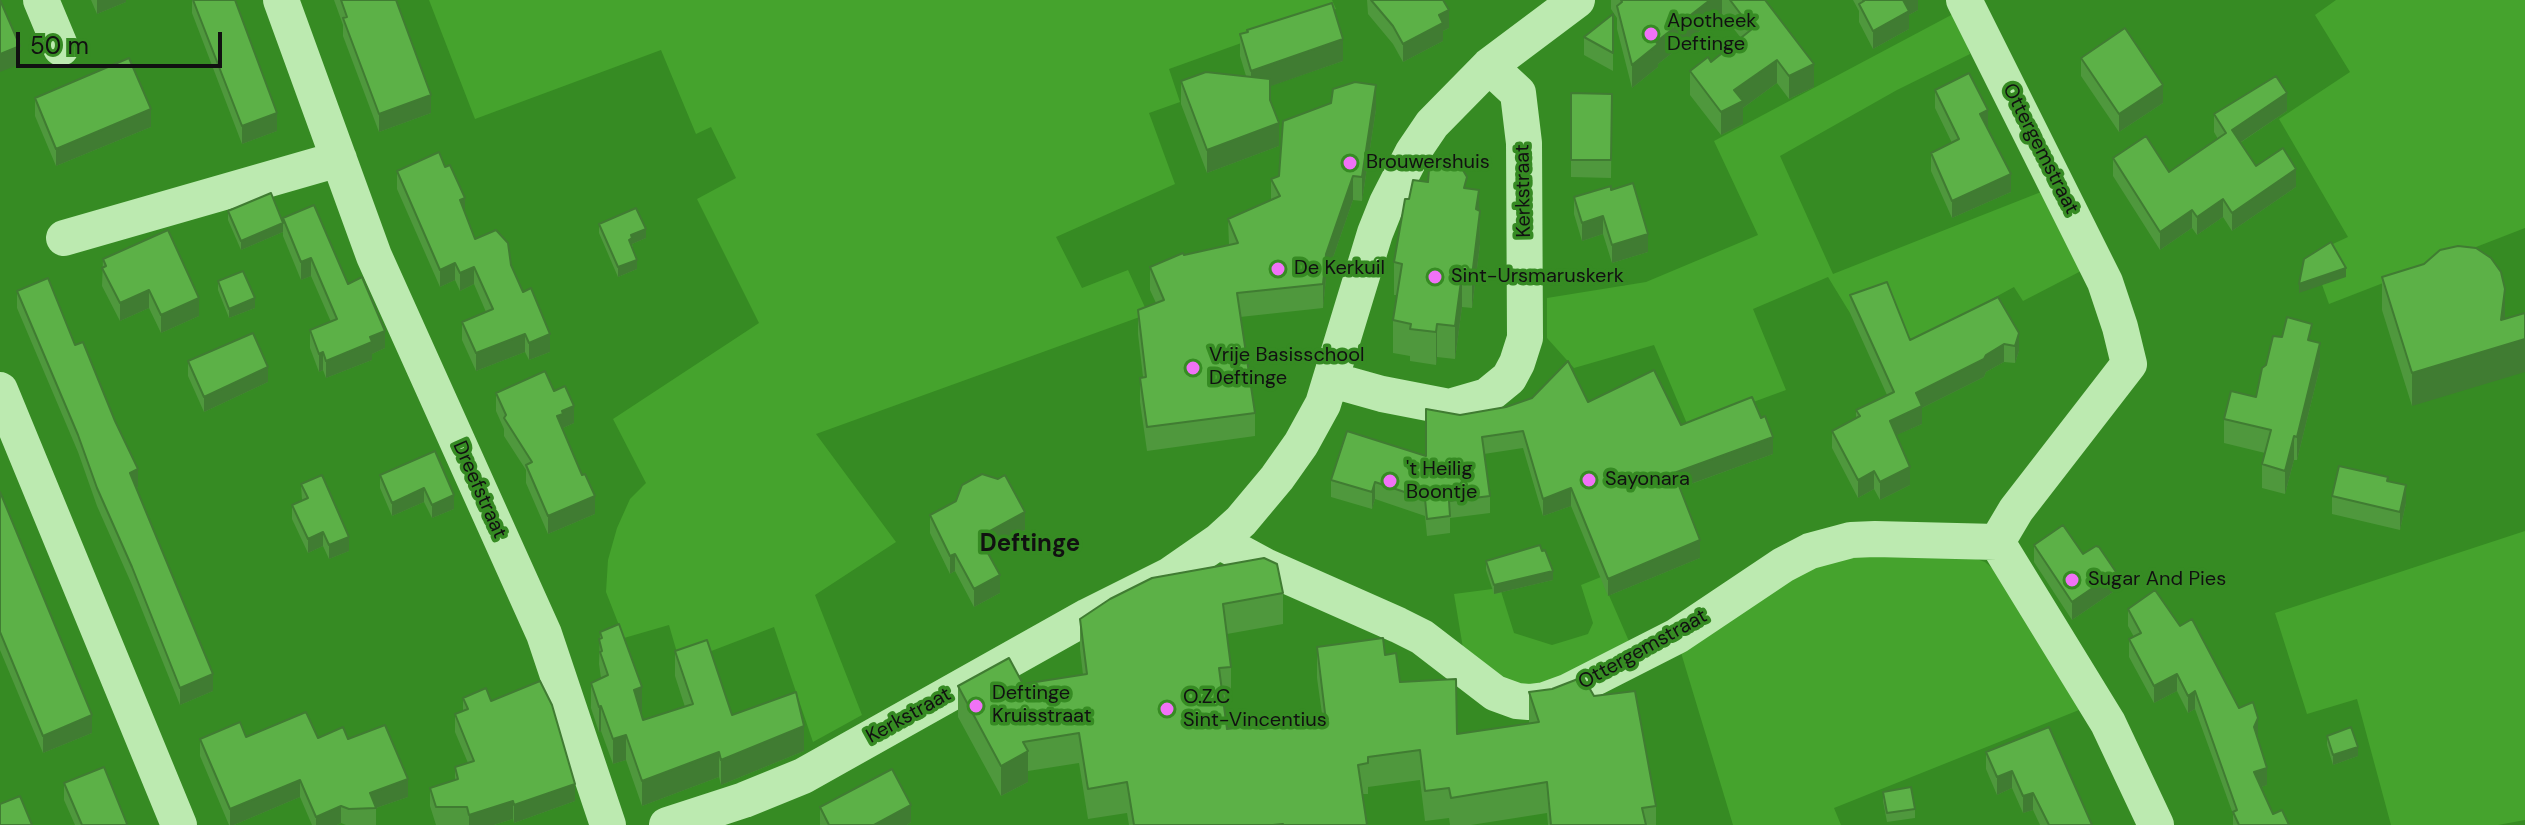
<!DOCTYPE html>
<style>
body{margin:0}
#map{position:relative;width:2525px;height:825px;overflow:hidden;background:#368b23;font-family:"DM Sans",sans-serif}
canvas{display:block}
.scale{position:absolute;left:16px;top:32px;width:206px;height:36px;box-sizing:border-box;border:4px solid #111;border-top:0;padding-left:10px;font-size:24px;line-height:28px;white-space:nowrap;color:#111;-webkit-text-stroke:6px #368b23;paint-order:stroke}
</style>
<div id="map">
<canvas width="2525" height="825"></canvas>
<div class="scale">50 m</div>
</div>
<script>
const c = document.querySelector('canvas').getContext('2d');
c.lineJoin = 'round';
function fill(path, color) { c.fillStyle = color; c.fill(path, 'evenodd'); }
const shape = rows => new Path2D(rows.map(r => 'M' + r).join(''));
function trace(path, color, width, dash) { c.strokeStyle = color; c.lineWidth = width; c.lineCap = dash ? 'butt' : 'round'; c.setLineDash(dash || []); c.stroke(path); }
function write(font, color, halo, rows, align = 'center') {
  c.font = font + ' "DM Sans",sans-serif'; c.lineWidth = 7; c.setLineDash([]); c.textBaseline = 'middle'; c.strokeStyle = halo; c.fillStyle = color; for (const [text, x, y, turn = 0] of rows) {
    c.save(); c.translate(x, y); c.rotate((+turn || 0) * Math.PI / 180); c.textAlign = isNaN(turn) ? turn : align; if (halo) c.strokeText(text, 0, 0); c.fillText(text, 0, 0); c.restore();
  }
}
const green = shape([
 [429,0,1332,0,1336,9,1169,69,1180,102,1149,113,1175,184,1056,237,1082,288,1128,270,1148,314,816,434,896,542,815,595,862,715,813,742,774,627,680,663,669,625,624,638,606,592,608,560,617,528,630,499,646,483,613,419,759,323,697,199,736,178,711,127,696,134,661,50,475,119],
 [2336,0,2525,0,2525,228,2329,304,2311,254,2348,237,2279,119,2350,72,2315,15],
 [1955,13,1970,54,1897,90,1780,156,1833,274,2041,192,2081,271,2023,301,2014,287,1905,346,1888,300,1850,313,1828,277,1753,309,1786,390,1688,426,1654,345,1574,368,1547,338,1547,298,1646,282,1758,235,1714,141],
 [2525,531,2525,820,2498,825,2391,825,2357,699,2307,714,2275,613],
 [1960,553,1985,562,1998,573,2084,708,1834,808,1841,825,1733,825,1679,646,1823,557],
 [1601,577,1631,646,1592,667,1519,690,1463,648,1454,594,1500,588,1514,633,1552,645,1588,634,1593,623,1581,585]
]);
const minor = shape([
 [41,0,61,48],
 [281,0,374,256,544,634,608,825],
 [1964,0,2105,282,2120,327,2129,364,2016,510,1997,542],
 [64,238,339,159],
 [1332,380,1382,394,1449,407,1487,396,1509,378,1517,363,1525,338,1524,143,1518,93,1489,66],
 [0,390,179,825],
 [1219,541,1267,567,1398,625,1422,637,1495,693,1517,701,1529,702,1545,700,1567,692,1677,636,1783,565,1810,551,1851,540,1875,539,1997,542],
 [1997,542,2108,723,2156,825],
 [667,825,744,800,803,776,1088,616,1170,575,1219,541,1241,521,1277,478,1301,444,1323,404,1375,233,1387,203,1413,152,1432,124,1489,66,1577,0]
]);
const wall = shape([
 [91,0,126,0,126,2,97,14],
 [192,0,235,0,277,131,242,144,192,13],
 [334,0,396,0,431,113,379,132,343,36,343,25],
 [1367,0,1444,0,1449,28,1443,31,1443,41,1403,62,1393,44,1368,14],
 [1611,0,1765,0,1814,87,1789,99,1777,83,1743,108,1743,124,1721,135,1690,95,1690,71,1711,62,1741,38,1722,14,1658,64,1658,67,1632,88,1617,29,1617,18,1611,9],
 [1853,0,1918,0,1918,10,1909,15,1909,29,1873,49,1859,22,1859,11],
 [1613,14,1613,71,1584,55,1584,37],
 [1240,34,1343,61,1270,86,1270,101,1279,146,1207,173,1181,104,1181,81,1246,76,1240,56],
 [2081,58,2163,103,2119,132,2081,76],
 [1935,90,1988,128,2011,192,1952,218,1931,171,1931,153,1952,143,1935,108],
 [1571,93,1612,94,1611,178,1571,177],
 [35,98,151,127,56,166,35,116],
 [1331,103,1376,109,1362,201,1353,200,1326,278,1323,308,1240,317,1255,413,1255,436,1147,451,1140,402,1140,378,1143,377,1138,334,1138,310,1156,303,1150,290,1150,267,1184,255,1229,245,1228,219,1271,200,1271,179,1279,176],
 [2287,111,2240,143,2256,166,2296,187,2232,231,2223,217,2197,235,2192,228,2160,250,2113,176,2113,158,2169,172,2218,139,2214,132,2214,114],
 [397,171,465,213,475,239,511,265,550,352,529,360,525,352,476,371,462,340,462,322,486,312,474,284,460,291,455,280,440,287,397,189],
 [1467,188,1479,211,1480,244,1472,308,1462,307,1455,359,1437,357,1436,365,1410,361,1410,356,1393,353,1393,320,1397,295,1394,295,1394,262,1409,199],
 [1611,190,1648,252,1612,263,1603,234,1582,241,1574,214,1574,197],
 [228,211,283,232,241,250,228,220],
 [283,218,348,284,385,348,372,354,372,360,326,378,323,370,319,372,310,348,310,330,331,322,311,276,301,280,283,236],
 [599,224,646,238,632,244,637,269,618,277,599,233],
 [103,259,199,316,161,333,149,308,120,321,102,286],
 [2382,277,2505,319,2412,406,2382,310],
 [218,281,255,308,229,318,218,290],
 [17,291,75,345,138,487,136,488,213,691,180,705,132,585,97,506,78,452,17,308],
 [1850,295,1910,340,1998,297,2019,351,2015,363,2004,362,1986,372,1984,377,1922,408,1922,424,1896,435,1910,485,1880,500,1874,489,1858,498,1832,448,1832,431,1856,418,1856,410,1887,395,1850,313],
 [2312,341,2320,367,2297,460,2294,460,2285,494,2262,488,2262,464,2265,453,2224,443,2224,419,2256,397],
 [188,361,268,382,204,412,188,376],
 [554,391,574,423,563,428,563,431,595,514,548,534,526,483,526,470,504,436,504,429,496,411,496,393],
 [1588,402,1681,425,1773,454,1680,488,1700,558,1608,596,1571,506,1543,516,1523,448,1484,454,1490,496,1490,513,1450,518,1450,533,1427,536,1425,516,1375,499,1372,509,1331,497,1331,480,1426,456,1460,415],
 [435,451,454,509,432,518,424,502,392,516,380,488,380,475],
 [301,484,349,551,329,559,323,546,308,553,292,519,292,505,302,500],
 [0,492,92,733,43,753,0,650],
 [2332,496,2406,503,2400,530,2332,514],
 [930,515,1025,530,987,551,1000,593,974,607,955,571,950,574,930,533],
 [2034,545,2083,554,2116,590,2072,620,2034,562],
 [1486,561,1553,580,1494,594,1486,570],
 [1283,593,1283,624,1227,634,1231,667,1231,698,1223,698,1227,729,1260,729,1323,721,1317,678,1317,647,1385,655,1400,682,1457,734,1529,724,1529,692,1656,806,1656,825,1548,825,1547,813,1471,825,1450,825,1449,818,1425,821,1420,780,1368,787,1368,794,1363,794,1367,825,1129,825,1127,813,1088,819,1079,763,1028,771,1028,782,1001,796,958,717,958,686,1023,684,1083,675,1080,649,1080,619],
 [2128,609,2180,626,2258,735,2257,738,2267,785,2261,787,2273,814,2289,825,2233,825,2233,814,2195,709,2188,713,2177,691,2154,703,2129,657,2129,639,2134,637,2128,626],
 [600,632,642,712,641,712,643,720,685,707,675,676,675,651,732,715,804,751,721,785,719,777,642,806,626,760,613,764,601,731,599,732,591,708,591,683,601,678,599,664],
 [463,698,491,701,575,801,514,823,513,819,494,825,436,825,430,806,430,788,455,781,455,767,468,763,455,732,455,714,463,711],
 [2327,736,2358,756,2333,765,2327,745],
 [246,737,348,739,408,797,376,808,376,825,346,825,341,823,337,825,312,825,300,797,234,825,229,825,200,756,200,739],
 [1986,752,2092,825,2040,825,2033,810,2023,813,2012,788,1997,795,1986,769],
 [64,783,127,825,75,825,64,800],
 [1883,792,1915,809,1915,818,1887,822,1883,801],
 [820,807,911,822,907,825,820,825]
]);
const shadedWall = shape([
 [97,0,126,0,126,2,97,14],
 [1710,0,1722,0,1722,14,1658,64,1658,67,1632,88,1632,65,1656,42],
 [1903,0,1918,0,1918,10,1909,15,1909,29,1873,49,1873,31],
 [1449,10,1449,28,1443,31,1443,41,1403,62,1403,44,1439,15],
 [1343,39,1343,61,1251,93,1251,71],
 [20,46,20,64,0,72,0,54],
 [1777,60,1777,83,1743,108,1743,124,1721,135,1721,112,1734,90],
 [1814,64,1814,87,1789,99,1789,76],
 [1376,85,1376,109,1362,201,1362,177],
 [2163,85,2163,103,2119,132,2119,114],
 [2287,93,2287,111,2232,148,2232,130],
 [431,95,431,113,379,132,379,114],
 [151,109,151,127,56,166,56,149],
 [1988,110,1988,128,1980,114],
 [277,113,277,131,242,144,242,126],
 [1279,123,1279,146,1207,173,1207,150],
 [2296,169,2296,187,2232,231,2232,213],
 [2011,174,2011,192,1952,218,1952,201],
 [1353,176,1353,200,1326,278,1323,308,1323,284,1326,254],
 [1479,190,1480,244,1472,308,1472,276,1476,209],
 [465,198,465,215,460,200],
 [2223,199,2223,217,2197,235,2197,217],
 [2192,210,2192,228,2160,250,2160,232],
 [1603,216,1603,234,1582,241,1582,223],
 [283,223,283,232,241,250,241,241],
 [646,229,646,238,632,244,632,247,629,240,631,235],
 [1648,234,1648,252,1612,263,1612,245],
 [311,258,311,276,301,280,301,262],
 [637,260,637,269,618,277,618,267],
 [455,263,455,280,440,287,440,270],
 [474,267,474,284,460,291,460,273],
 [2346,268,2346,277,2299,293,2299,284],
 [1462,274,1462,307,1455,359,1455,326],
 [2505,289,2505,322,2525,339,2525,372,2412,406,2412,373,2501,320],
 [149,290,149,308,120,321,120,303],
 [199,298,199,316,161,333,161,315],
 [255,298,255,308,229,318,229,309],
 [1437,324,1437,357,1436,365,1436,332],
 [385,331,385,348,372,354,372,360,326,378,326,361,370,337],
 [2019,333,2019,351,2015,363,2015,346],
 [525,334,525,352,476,371,476,353],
 [550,334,550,352,529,360,529,343],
 [2320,343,2320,367,2297,460,2297,437],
 [2004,344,2004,362,1986,372,1984,377,1922,408,1922,424,1890,438,1890,421,1916,393],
 [323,352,323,370,319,372,319,354],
 [268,367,268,382,204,412,204,397],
 [574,406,574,423,563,428,563,432,557,416,562,411],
 [2294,436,2294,460,2285,494,2285,471],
 [1773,437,1773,454,1674,490,1674,473],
 [1910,467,1910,485,1880,500,1880,482],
 [138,469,138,487,130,491,130,473],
 [1874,471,1874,489,1858,498,1858,480],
 [1375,482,1375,499,1372,509,1372,492],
 [2406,485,2406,503,2400,530,2400,512],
 [424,488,424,502,392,516,392,503],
 [1571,488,1571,506,1543,516,1543,499],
 [454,495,454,509,432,518,432,505],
 [595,496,595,514,548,534,548,516],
 [1025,512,1025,530,979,555,979,537],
 [323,532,323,546,308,553,308,539],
 [349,537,349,551,329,559,329,545],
 [1700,540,1700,558,1608,596,1608,579],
 [955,554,955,571,950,574,950,556],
 [1553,571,1553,580,1494,594,1494,585],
 [2116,572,2116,590,2072,620,2072,602],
 [1000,575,1000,593,974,607,974,589],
 [213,674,213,691,180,705,180,688],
 [2177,674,2177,691,2154,703,2154,686],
 [642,687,642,712,634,715,634,690],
 [2195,691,2195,709,2188,713,2188,696],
 [601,706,601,731,599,732,599,707],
 [92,715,92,733,43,753,43,736],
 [2258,718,2258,735,2254,745,2254,727],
 [804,726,804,751,721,785,721,760],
 [626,735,626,760,613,764,613,739],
 [2358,747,2358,756,2333,765,2333,755],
 [1028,751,1028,782,1001,796,1001,766],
 [719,752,719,777,642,806,642,781],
 [2267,768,2267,785,2254,790,2254,772],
 [2012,771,2012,788,1997,795,1997,777],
 [408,779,408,797,376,808,370,793],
 [300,780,300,797,234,825,230,825,230,809],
 [575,784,575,801,514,823,514,805],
 [2033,793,2033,810,2023,813,2023,796],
 [513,801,513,819,494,825,469,825,469,815],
 [911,805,911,822,907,825,874,825],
 [341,806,341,823,337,825,316,825,316,817]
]);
const building = shape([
 [0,0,20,46,0,54,0,0],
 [193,0,235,0,277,113,242,126,193,0],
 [341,0,396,0,431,95,379,114,343,18,347,17,341,0],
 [1371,0,1443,0,1449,10,1439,15,1443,23,1403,44,1393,26,1371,0],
 [1621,0,1710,0,1656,42,1658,44,1632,65,1617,6,1622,2,1621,0],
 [1730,0,1765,0,1814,64,1789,76,1777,60,1734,90,1743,101,1721,112,1690,71,1708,57,1711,62,1752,29,1730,0],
 [1863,0,1903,0,1909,11,1873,31,1859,4,1864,1,1863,0],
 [1332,3,1343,39,1251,71,1240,34,1248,32,1247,30,1332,3],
 [1613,14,1613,53,1584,37,1613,14],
 [2125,28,2163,85,2119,114,2081,58,2125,28],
 [129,58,151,109,56,149,35,98,129,58],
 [1206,72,1270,79,1270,100,1279,123,1207,150,1181,81,1206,72],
 [1969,73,1988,110,1980,114,2011,174,1952,201,1931,153,1959,139,1935,90,1969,73],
 [2276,76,2287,93,2232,130,2256,166,2283,148,2296,169,2232,213,2223,199,2197,217,2192,210,2160,232,2113,158,2146,136,2169,172,2226,133,2214,114,2276,76],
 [1355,82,1376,85,1362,177,1353,176,1326,254,1323,284,1237,293,1255,413,1147,427,1140,378,1146,377,1138,310,1164,300,1150,267,1183,253,1184,255,1238,243,1228,219,1280,196,1271,179,1279,176,1283,121,1331,103,1333,89,1355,82],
 [1571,93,1612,94,1611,160,1571,160,1571,93],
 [439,152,445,167,450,165,465,198,460,200,475,239,496,230,508,243,511,265,523,292,531,288,550,334,529,343,525,334,476,353,462,322,493,309,474,267,460,273,455,263,440,270,397,171,439,152],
 [1450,162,1461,167,1467,177,1464,188,1479,190,1476,209,1480,211,1472,276,1462,274,1455,326,1437,324,1436,332,1410,329,1411,324,1393,320,1402,264,1394,262,1405,199,1409,199,1413,180,1428,182,1429,170,1435,163,1450,162],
 [1633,183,1648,234,1612,245,1603,216,1582,223,1574,197,1611,186,1611,190,1633,183],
 [271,193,283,223,241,241,228,211,271,193],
 [314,205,348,284,362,277,385,331,370,337,372,342,326,361,323,352,319,354,310,330,337,319,311,258,301,262,283,218,314,205],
 [636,208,646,229,631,235,632,238,629,240,637,260,618,267,599,224,636,208],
 [168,230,199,298,161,315,149,290,120,303,102,268,106,266,103,259,168,230],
 [2331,242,2346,268,2299,284,2304,259,2331,242],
 [2458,246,2476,248,2491,258,2501,272,2505,289,2501,320,2525,313,2525,339,2412,373,2382,277,2424,264,2440,250,2458,246],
 [243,271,255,298,229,309,218,281,243,271],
 [48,278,75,345,83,342,115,421,138,469,130,473,213,674,180,688,132,567,97,488,78,435,17,291,48,278],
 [1887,282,1910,340,1998,297,2019,333,2015,346,2004,344,1986,355,1984,359,1916,393,1922,406,1890,421,1910,467,1880,482,1874,471,1858,480,1832,431,1860,416,1856,410,1894,392,1850,295,1887,282],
 [2287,317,2312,324,2308,340,2320,343,2297,437,2294,436,2285,471,2262,464,2271,430,2224,419,2231,391,2256,397,2262,368,2266,365,2273,336,2282,337,2287,317],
 [253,333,268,367,204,397,188,361,253,333],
 [1568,361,1588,402,1654,370,1681,425,1752,397,1761,418,1765,416,1773,437,1674,473,1700,540,1608,579,1571,488,1543,499,1523,431,1482,437,1490,496,1449,501,1450,516,1427,519,1425,499,1375,482,1372,492,1331,480,1347,431,1426,456,1426,409,1460,415,1506,407,1532,398,1568,361],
 [545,371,554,391,565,386,574,406,562,411,563,414,557,416,582,475,585,474,595,496,548,516,526,465,532,462,504,418,506,415,496,393,545,371],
 [435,451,454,495,432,505,424,488,392,503,380,475,435,451],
 [2339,466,2388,477,2387,481,2406,485,2400,512,2332,496,2339,466],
 [982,474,998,479,1005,475,1025,512,979,537,1000,575,974,589,955,554,950,556,930,515,956,501,962,485,982,474],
 [322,475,349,537,329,545,323,532,308,539,292,505,308,498,301,484,322,475],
 [0,492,92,715,43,736,0,632,0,492],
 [2063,525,2083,554,2096,546,2099,547,2116,572,2072,602,2034,545,2063,525],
 [1540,545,1542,551,1545,550,1553,571,1494,585,1486,561,1540,545],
 [1264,558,1277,564,1283,593,1223,604,1231,667,1219,668,1227,729,1259,725,1260,729,1326,721,1317,647,1383,638,1385,655,1396,653,1400,682,1456,679,1457,734,1539,722,1529,692,1552,689,1583,677,1594,696,1635,691,1656,806,1642,808,1646,825,1551,825,1547,782,1451,798,1449,788,1425,791,1420,750,1368,757,1368,763,1358,765,1367,825,1283,825,1283,824,1273,825,1134,825,1127,782,1088,789,1079,733,1023,742,1028,751,1001,766,958,686,1009,658,1023,684,1087,674,1080,619,1110,599,1152,578,1264,558],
 [2155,590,2180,626,2192,619,2239,708,2253,702,2258,718,2254,727,2267,768,2254,772,2273,814,2282,810,2289,825,2239,825,2233,812,2237,810,2195,691,2188,696,2177,674,2154,686,2129,639,2141,633,2128,609,2155,590],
 [619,624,642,687,634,690,643,720,693,704,675,651,707,640,732,715,796,692,804,726,721,760,719,752,642,781,626,735,613,739,601,706,599,707,591,683,608,675,600,652,602,651,599,639,602,638,600,632,619,624],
 [540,681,552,705,575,784,514,805,513,801,469,815,467,807,436,807,430,788,458,779,455,767,474,761,455,714,468,709,463,698,486,688,491,701,540,681],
 [306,712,318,738,343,727,348,739,385,725,408,779,370,793,376,808,349,809,341,806,316,817,300,780,230,809,200,739,240,722,246,737,306,712],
 [2049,727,2092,825,2049,825,2033,793,2023,796,2012,771,1997,777,1986,752,2049,727],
 [2351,727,2358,747,2333,755,2327,736,2351,727],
 [104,767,127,824,126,825,82,825,64,783,104,767],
 [892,769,911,805,874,825,829,825,820,807,892,769],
 [1911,787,1915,809,1887,813,1883,792,1911,787],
 [20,796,32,825,0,825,0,804,20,796]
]);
const markers = [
 [1651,34,8,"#f072f6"],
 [1350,163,8,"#f072f6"],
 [1278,269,8,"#f072f6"],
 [1435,277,8,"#f072f6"],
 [1193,368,8,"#f072f6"],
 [1589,480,8,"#f072f6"],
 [1390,481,8,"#f072f6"],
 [2072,580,8,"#f072f6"],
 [976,706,8,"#f072f6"],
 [1167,709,8,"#f072f6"]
];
const poiNames = [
 ["Apotheek",1667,22],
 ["Deftinge",1667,45],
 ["Brouwershuis",1366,163],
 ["De Kerkuil",1294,269],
 ["Sint-Ursmaruskerk",1451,277],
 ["Vrije Basisschool",1209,356],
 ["Deftinge",1209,379],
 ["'t Heilig",1406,470],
 ["Boontje",1406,493],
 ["Sayonara",1605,480],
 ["Sugar And Pies",2088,580],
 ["Deftinge",992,694],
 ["Kruisstraat",992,717],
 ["O.Z.C",1183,698],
 ["Sint-Vincentius",1183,721]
];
const streetNames = [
 ["Ottergemstraat",2040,149,63],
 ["Kerkstraat",1524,191,-91],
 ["Dreefstraat",479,490,66],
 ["Ottergemstraat",1643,650,-29],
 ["Kerkstraat",909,716,-29]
];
const quarterNames = [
 ["Deftinge",1030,545]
];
fill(green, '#45a32d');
trace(minor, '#bceab0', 36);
fill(wall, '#4f983d');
fill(shadedWall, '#407c32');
fill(building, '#5cb147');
trace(building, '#407c32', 2);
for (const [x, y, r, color] of markers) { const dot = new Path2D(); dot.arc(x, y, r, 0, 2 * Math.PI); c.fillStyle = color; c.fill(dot); trace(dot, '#368b23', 3); }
write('20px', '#111', '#368b23', poiNames, 'left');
write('20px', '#111', '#368b23', streetNames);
write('bold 24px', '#111', '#368b23', quarterNames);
</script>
